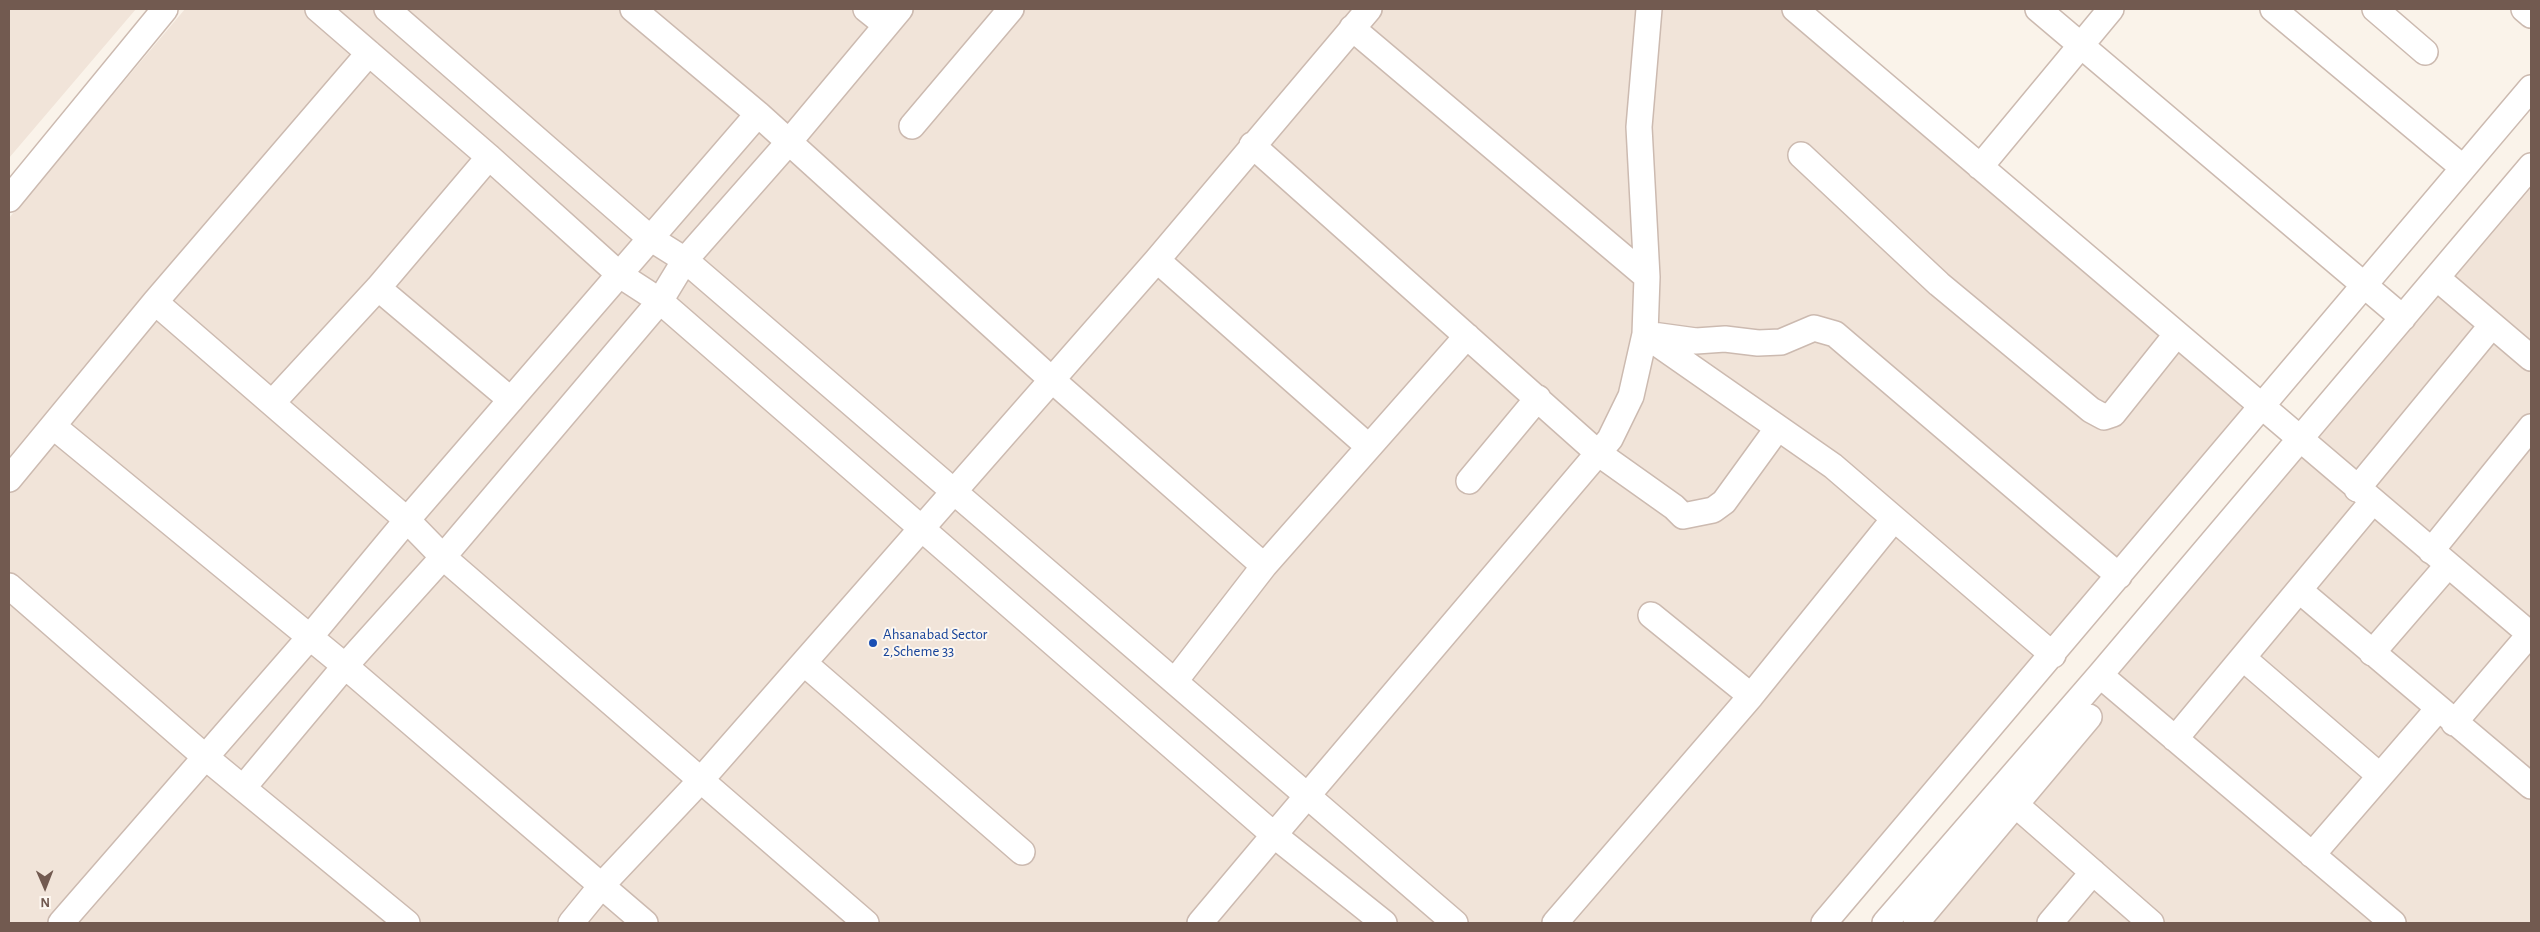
<!DOCTYPE html>
<style>
body{margin:0}
#map{position:relative;width:2540px;height:932px;overflow:hidden;background:#faf3ea;font-family:"Alegreya Sans",sans-serif}
canvas{display:block}
.frame{position:absolute;inset:0;border:10px solid #725a50;pointer-events:none}
.north{position:absolute;left:20px;top:862px;width:50px;height:50px;-webkit-text-stroke:4px #fdf7f0;paint-order:stroke;rotate:179deg;font-size:14px;font-weight:700;line-height:20px;text-align:center;color:#725a50}
.north::after{content:'';display:block;margin:auto;width:18px;height:22px;background:#725a50;clip-path:polygon(50% 0,100% 100%,50% 72%,0 100%)}
</style>
<div id="map">
<canvas width="2540" height="932"></canvas>
<div class="frame"></div>
<div class="north">N</div>
</div>
<script>
const c = document.querySelector('canvas').getContext('2d');
c.lineJoin = 'round';
function fill(path, color) { c.fillStyle = color; c.fill(path, 'evenodd'); }
const shape = rows => new Path2D(rows.map(r => 'M' + r).join(''));
function trace(path, color, width, dash) { c.strokeStyle = color; c.lineWidth = width; c.lineCap = dash ? 'butt' : 'round'; c.setLineDash(dash || []); c.stroke(path); }
function write(font, color, halo, rows, align = 'center') {
  c.font = font + ' "Alegreya Sans",sans-serif'; c.lineWidth = 4; c.setLineDash([]); c.textBaseline = 'middle'; c.strokeStyle = halo; c.fillStyle = color; for (const [text, x, y, turn = 0] of rows) {
    c.save(); c.translate(x, y); c.rotate((+turn || 0) * Math.PI / 180); c.textAlign = isNaN(turn) ? turn : align; if (halo) c.strokeText(text, 0, 0); c.fillText(text, 0, 0); c.restore();
  }
}
const residential = shape([
 [9,9,136,9,9,158],
 [185,9,1780,9,2254,418,1821,923,9,923,9,218],
 [2531,158,2531,923,1880,923]
]);
const minor = shape([
 [318,9,489,157,620,275,660,301,1274,835,1610,439,1631,396,1645,334,1647,277,1639,127,1649,9],
 [387,9,650,238,685,260,1455,923],
 [633,9,758,114,1051,379,1264,566],
 [866,9,886,25],
 [1795,9,2531,635],
 [2038,9,2403,318],
 [2273,9,2462,167],
 [2375,9,2425,52],
 [2524,9,2531,15],
 [1352,28,1647,277],
 [912,126,1011,9],
 [1252,145,1598,453,1674,507,1683,516,1713,510,1724,502,1777,429],
 [1801,155,1939,284,2091,410,2104,417,2113,414,2176,335],
 [1980,167,2111,9],
 [9,199,165,9],
 [1157,260,1369,447],
 [2437,278,2531,358],
 [378,288,511,400],
 [155,302,407,520,443,557,866,923],
 [1645,334,1696,341,1725,339,1758,343,1781,342,1814,328,1835,334,2119,576],
 [1648,337,1833,466,2053,655],
 [272,403,378,288,489,157],
 [53,426,345,666,645,923],
 [9,479,155,302,369,53],
 [1469,481,1538,398],
 [2357,489,2492,325],
 [2431,551,2531,427],
 [9,586,204,756,407,923],
 [2299,590,2531,786],
 [1651,615,1751,696],
 [2372,653,2448,565],
 [2243,658,2380,776],
 [804,663,1022,852],
 [2100,675,2393,923],
 [1175,681,1264,566,1467,336],
 [2454,723,2530,634],
 [2175,739,2373,501],
 [243,788,345,666,443,557,660,301,685,260,788,143,900,9],
 [2016,805,2151,923],
 [2312,855,2438,709],
 [61,923,309,638,407,520,758,114],
 [571,923,602,885,700,781,1157,260,1369,9],
 [1200,923,1274,835,1384,923],
 [1555,923,1751,696,1894,519],
 [1824,923,2531,88],
 [1885,923,2100,675,2531,166],
 [1916,923,2089,717],
 [2050,923,2093,872]
]);
const markers = [
 [873,643,5,"#1a4fb4"]
];
const transitNames = [
 ["Ahsanabad Sector",883,634],
 ["2,Scheme 33",883,651]
];
fill(residential, '#f1e4d9');
trace(minor, '#ccbab0', 28);
trace(minor, '#fff', 25);
for (const [x, y, r, color] of markers) { const dot = new Path2D(); dot.arc(x, y, r, 0, 2 * Math.PI); c.fillStyle = color; c.fill(dot); trace(dot, '#fdf7f0', 2); }
write('15px', '#164399', '#fdf7f0', transitNames, 'left');
</script>
